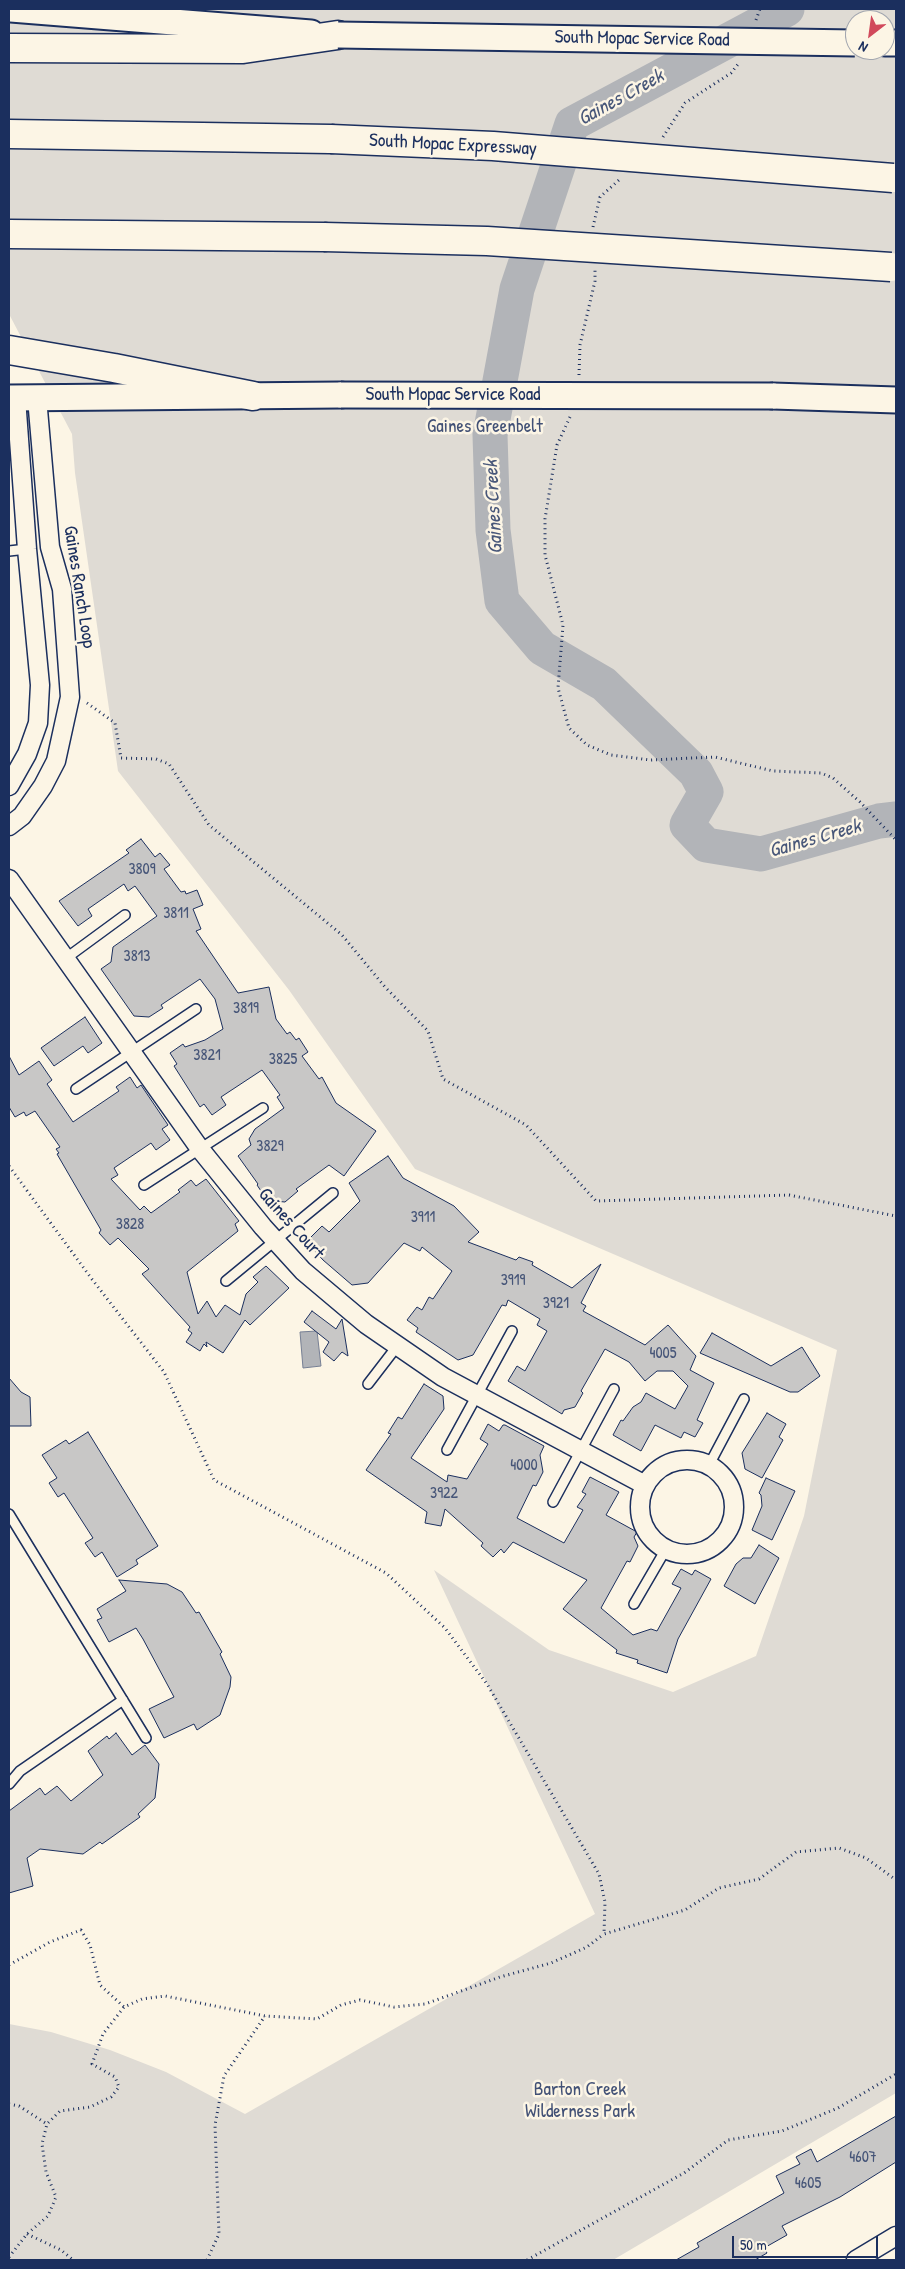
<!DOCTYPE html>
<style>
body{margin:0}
#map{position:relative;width:905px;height:2269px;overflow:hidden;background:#fcf5e5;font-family:"Patrick Hand",sans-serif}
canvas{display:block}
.frame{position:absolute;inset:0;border:10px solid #1b2f5e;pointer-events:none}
.north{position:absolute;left:845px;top:10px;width:50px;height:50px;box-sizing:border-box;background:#fcf5e5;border:1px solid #a2a6af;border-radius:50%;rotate:210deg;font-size:14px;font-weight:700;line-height:20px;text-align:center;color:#1b2f5e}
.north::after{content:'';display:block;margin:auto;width:18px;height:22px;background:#d1495b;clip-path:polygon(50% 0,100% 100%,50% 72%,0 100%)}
.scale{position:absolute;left:732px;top:2236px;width:146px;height:22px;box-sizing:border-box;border:2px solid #1b2f5e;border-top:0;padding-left:6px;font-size:15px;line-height:18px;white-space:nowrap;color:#1b2f5e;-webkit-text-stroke:4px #fcf5e5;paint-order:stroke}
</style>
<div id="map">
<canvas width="905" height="2269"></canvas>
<div class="frame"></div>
<div class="north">N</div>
<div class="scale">50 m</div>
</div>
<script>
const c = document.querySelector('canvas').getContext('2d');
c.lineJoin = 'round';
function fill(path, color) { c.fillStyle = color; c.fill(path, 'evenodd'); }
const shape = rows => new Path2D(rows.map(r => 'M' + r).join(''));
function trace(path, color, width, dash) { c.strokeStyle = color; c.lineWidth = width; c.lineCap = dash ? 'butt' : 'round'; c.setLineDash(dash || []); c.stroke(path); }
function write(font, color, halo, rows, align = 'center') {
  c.font = font + ' "Patrick Hand",sans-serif'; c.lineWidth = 5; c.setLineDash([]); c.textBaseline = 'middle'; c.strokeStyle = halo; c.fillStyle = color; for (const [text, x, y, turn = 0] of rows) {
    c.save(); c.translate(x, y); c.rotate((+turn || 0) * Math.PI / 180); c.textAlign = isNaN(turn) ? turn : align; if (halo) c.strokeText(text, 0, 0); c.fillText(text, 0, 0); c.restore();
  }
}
const green = shape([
 [9,9,896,9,896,2093,613,2260,9,2260,9,2024,51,2032,110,2050,166,2072,245,2114,595,1914,434,1570,549,1650,673,1692,756,1656,804,1516,837,1350,415,1169,289,990,118,771,75,473,72,434,9,314],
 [855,20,885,20,885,50,855,50]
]);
const water = shape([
 [317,1331,321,1366,303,1368,300,1332,317,1331]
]);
const river = shape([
 [787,9,572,124,517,289,490,435,493,530,502,601,542,648,604,684,696,773,706,792,687,825,706,845,761,854,879,821,896,819]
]);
const building = shape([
 [141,839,155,857,160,853,170,865,164,869,181,892,185,891,186,894,197,890,203,905,193,909,201,929,196,931,238,993,269,987,276,1019,287,1034,290,1032,296,1040,299,1038,308,1052,302,1056,319,1079,322,1077,336,1103,376,1131,344,1176,329,1165,296,1189,298,1191,285,1202,274,1201,271,1203,267,1200,257,1185,258,1184,238,1156,251,1145,249,1139,255,1129,284,1108,277,1097,280,1095,262,1070,221,1097,226,1105,212,1115,204,1104,200,1107,174,1066,177,1064,170,1053,183,1044,185,1047,205,1040,223,1029,215,999,200,979,161,1005,163,1008,149,1017,134,1016,101,969,111,962,113,947,157,916,135,886,128,891,124,884,88,909,92,916,78,926,59,901,129,853,126,850,141,839],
 [85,1017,102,1043,88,1053,83,1046,54,1066,41,1048,85,1017],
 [9,1056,19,1075,39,1061,52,1080,47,1084,73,1122,119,1091,116,1087,130,1077,137,1088,141,1085,168,1125,162,1129,170,1140,156,1150,151,1143,114,1168,118,1175,111,1179,140,1210,144,1206,151,1213,180,1192,178,1190,191,1180,196,1186,206,1179,239,1221,235,1224,238,1231,187,1272,198,1314,207,1301,216,1317,225,1305,240,1315,246,1294,258,1282,253,1277,266,1266,289,1288,250,1325,245,1320,223,1353,206,1342,207,1347,204,1344,200,1351,186,1342,192,1333,188,1330,190,1327,142,1274,149,1269,118,1238,110,1245,99,1233,101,1230,57,1154,59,1153,56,1149,60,1147,35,1111,26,1116,24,1112,15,1117,9,1107,9,1056],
 [388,1156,403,1178,454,1206,479,1232,468,1242,516,1260,519,1257,533,1262,532,1265,572,1288,601,1264,581,1303,586,1306,583,1311,645,1345,668,1325,696,1356,690,1370,714,1383,697,1420,703,1423,695,1437,684,1432,681,1438,655,1425,641,1451,613,1435,621,1420,623,1421,633,1407,641,1402,646,1393,675,1409,688,1386,673,1371,657,1371,645,1381,629,1362,605,1349,581,1391,583,1393,575,1407,564,1410,562,1414,508,1381,517,1366,525,1371,547,1331,537,1325,540,1319,508,1300,506,1306,502,1305,473,1355,458,1360,416,1332,418,1328,407,1320,417,1307,422,1310,429,1297,433,1299,452,1271,422,1247,420,1251,404,1243,368,1283,352,1285,323,1260,315,1251,319,1247,310,1238,322,1226,329,1232,360,1201,349,1183,388,1156],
 [312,1311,336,1329,342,1319,348,1356,342,1352,334,1361,323,1352,329,1342,304,1322,312,1311],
 [712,1333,771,1366,802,1347,820,1376,798,1392,790,1392,700,1353,712,1333],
 [9,1378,21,1392,30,1397,31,1426,9,1426,9,1378],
 [424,1384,443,1396,444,1409,411,1458,447,1482,448,1475,467,1479,488,1444,480,1439,488,1424,499,1431,503,1425,505,1425,544,1446,540,1455,543,1472,536,1486,533,1485,517,1518,564,1543,583,1510,577,1507,586,1494,582,1492,590,1477,619,1492,606,1515,637,1532,634,1537,638,1546,630,1562,627,1561,601,1608,633,1635,651,1629,657,1631,681,1588,672,1584,681,1569,692,1575,695,1570,711,1579,678,1639,667,1673,637,1663,638,1660,616,1653,617,1650,563,1609,587,1580,513,1542,504,1553,501,1549,493,1557,481,1546,483,1543,445,1509,441,1526,425,1523,427,1512,366,1470,391,1434,388,1433,398,1417,402,1419,424,1384],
 [767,1413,786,1424,779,1437,783,1440,762,1478,745,1469,742,1453,767,1413],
 [88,1432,158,1546,136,1560,138,1564,117,1577,102,1552,95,1557,85,1543,93,1538,64,1493,58,1497,49,1483,57,1478,42,1455,66,1440,69,1444,88,1432],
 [766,1478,795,1491,772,1540,752,1530,762,1506,761,1495,759,1493,766,1478],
 [759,1545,779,1558,755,1604,724,1586,736,1564,743,1558,751,1558,759,1545],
 [119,1580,167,1584,182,1592,196,1613,199,1612,222,1652,220,1654,231,1677,230,1687,220,1715,197,1730,194,1724,164,1738,149,1709,174,1697,143,1639,136,1628,109,1642,97,1620,102,1618,97,1609,126,1591,119,1580],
 [116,1733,132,1755,145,1745,159,1764,155,1798,138,1814,140,1817,102,1844,100,1842,83,1854,40,1849,27,1858,33,1886,9,1893,9,1811,40,1788,45,1795,57,1786,71,1801,103,1775,88,1751,107,1736,109,1739,116,1733],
 [896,2116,896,2162,840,2197,782,2226,787,2235,764,2248,767,2253,755,2260,676,2260,699,2247,697,2243,784,2193,776,2176,800,2164,796,2157,811,2149,817,2162,896,2116]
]);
const path = shape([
 [756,20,760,9],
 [663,137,685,103,731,73,739,63],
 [593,227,600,197,619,180],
 [579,375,580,345,595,281,595,270],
 [570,417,557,445,545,519,545,555,563,625,558,688,569,728,587,745,611,755,650,760,715,757,773,771,821,773,833,778,860,802,896,840],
 [87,703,115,723,121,758,156,759,169,764,209,825,342,935,385,987,428,1031,443,1079,526,1125,596,1201,789,1195,896,1216],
 [9,1166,91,1278,164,1372,214,1480,386,1573,445,1628,487,1684,599,1874,605,1902,604,1934,685,1910,719,1888,759,1879,796,1852,839,1848,866,1858,896,1880],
 [9,1965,50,1942,81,1930,90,1945,100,1985,124,2007],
 [9,2104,19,2106,47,2124],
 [27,2234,61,2250,73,2260],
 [9,2257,27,2234,48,2216,56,2197,46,2172,42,2144,47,2124,60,2111,90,2107,111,2097,119,2087,115,2077,92,2064,103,2034,124,2007,142,1999,165,1996,265,2016,317,2019,341,2005,360,2000,394,2007,425,2004,500,1977,551,1963,587,1947,604,1934],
 [207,2260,219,2234,215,2125,224,2076,265,2016],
 [527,2260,684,2173,728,2140,782,2131,838,2108,896,2074]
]);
const service = shape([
 [9,551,27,549],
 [65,959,125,915],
 [76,1089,196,1009],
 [144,1185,263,1108],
 [226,1281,333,1193],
 [368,1384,398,1345],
 [447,1450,512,1331],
 [709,1465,744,1399],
 [553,1502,614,1389],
 [9,1514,146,1738],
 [634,1604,666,1549],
 [9,1784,20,1771,123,1700]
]);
const minor = shape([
 [9,786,27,754,38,723,40,685,27,549,16,398],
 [9,826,22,816,43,786,56,761,70,697,62,589,50,547,37,398],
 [9,879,200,1149,263,1227,303,1271,366,1324,443,1377,645,1485],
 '640 1507a47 47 0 1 1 94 0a47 47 0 1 1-94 0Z',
 [856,2260,896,2236]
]);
const secondary = shape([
 [11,9,311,33],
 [885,43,896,43],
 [773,396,896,400],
 [9,398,341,395]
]);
const motorway = shape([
 [9,48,243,49,338,35],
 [9,134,331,139],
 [9,234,324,237],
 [9,350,114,368,253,396]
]);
const secondaryBridge = shape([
 [338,35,855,43],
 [341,395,773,396]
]);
const motorwayBridge = shape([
 [331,139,493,146,893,178],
 [324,237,487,241,891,267]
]);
const numberNames = [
 ["3809",142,870],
 ["3811",176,914],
 ["3813",137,957],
 ["3819",246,1009],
 ["3821",207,1056],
 ["3825",283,1060],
 ["3829",270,1147],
 ["3911",423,1218],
 ["3828",130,1225],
 ["3919",513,1281],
 ["3921",556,1304],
 ["4005",663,1354],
 ["4000",524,1466],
 ["3922",444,1494],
 ["4607",863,2158],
 ["4605",808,2184]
];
const streetNames = [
 ["South Mopac Service Road",642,39,1],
 ["South Mopac Expressway",453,145,3],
 ["South Mopac Service Road",453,395],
 ["Gaines Ranch Loop",79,587,81],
 ["Gaines Court",291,1224,48]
];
const parkNames = [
 ["Gaines Greenbelt",485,427],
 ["Barton Creek",580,2090],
 ["Wilderness Park",580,2112]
];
const waterNames = [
 ["Gaines Creek",621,98,-29],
 ["Gaines Creek",494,507,-93],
 ["Gaines Creek",815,839,-16]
];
fill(green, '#dfdbd4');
fill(water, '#b2b4b8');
trace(water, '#767f94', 1);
trace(river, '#b2b4b8', 35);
fill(building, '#c8c7c6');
trace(building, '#1b2f5e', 1);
trace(service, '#1b2f5e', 12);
trace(minor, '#1b2f5e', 21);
trace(secondary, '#1b2f5e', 29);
trace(motorway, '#1b2f5e', 31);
trace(path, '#1b2f5e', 3, [1, 4]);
trace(service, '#fcf5e5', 9);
trace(minor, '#fcf5e5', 18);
trace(secondary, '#fcf5e5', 25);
trace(motorway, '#fcf5e5', 28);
trace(secondaryBridge, '#1b2f5e', 29, []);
trace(motorwayBridge, '#1b2f5e', 31, []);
trace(secondaryBridge, '#fcf5e5', 25);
trace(motorwayBridge, '#fcf5e5', 28);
write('16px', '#465578', null, numberNames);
write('19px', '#1b2f5e', '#fcf5e5', streetNames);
write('19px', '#425176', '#fcf5e5', parkNames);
write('italic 20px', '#485779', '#fcf5e5', waterNames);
</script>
